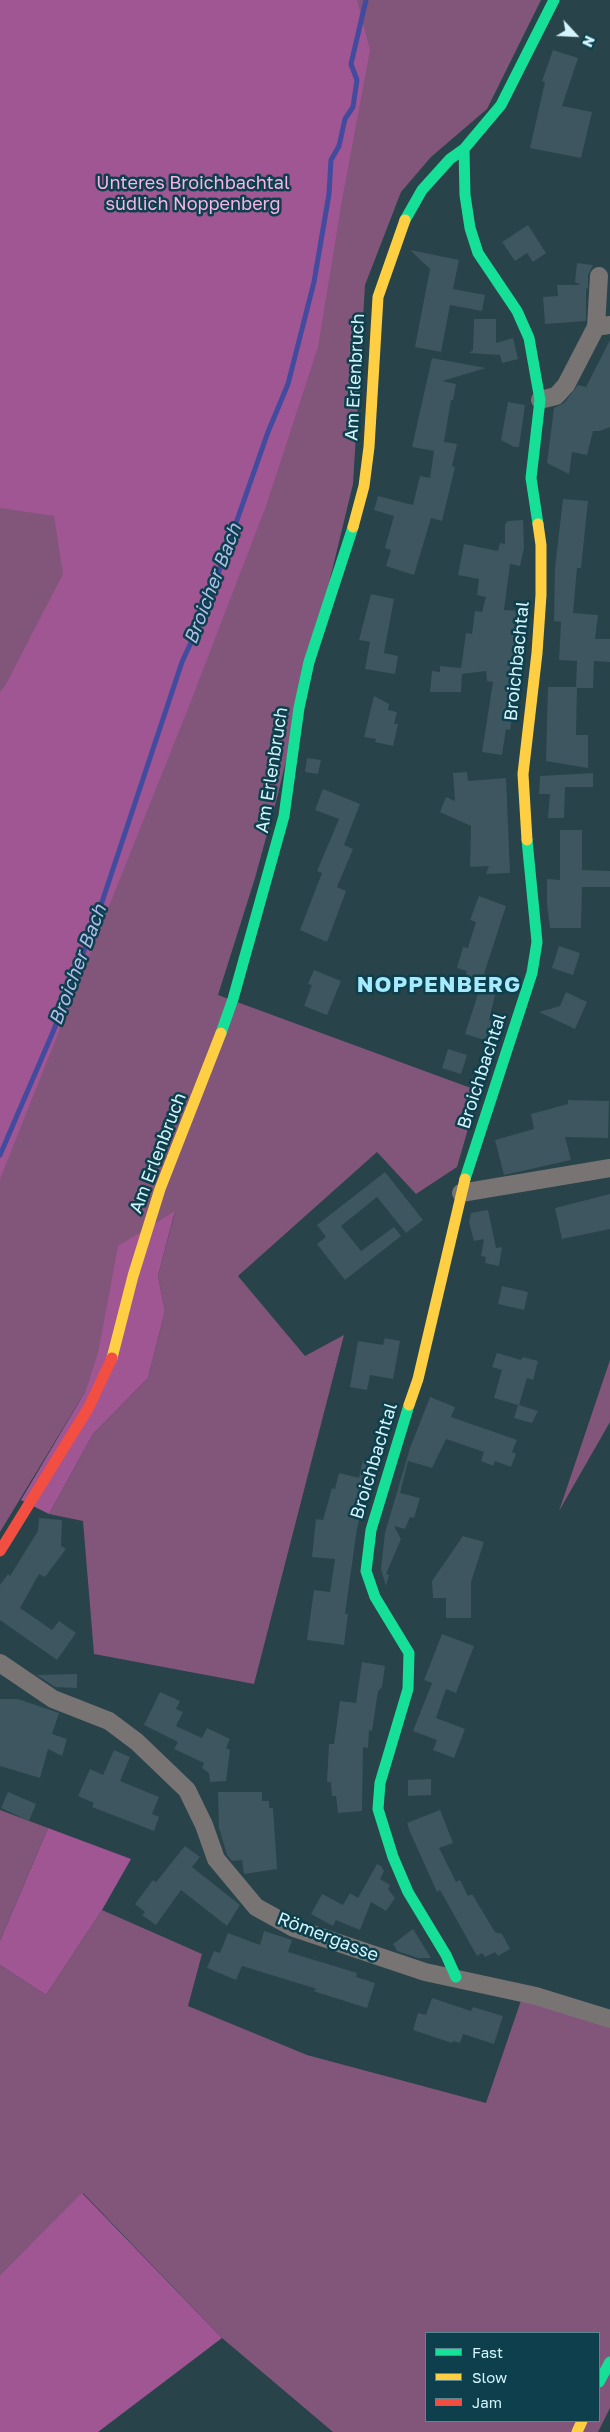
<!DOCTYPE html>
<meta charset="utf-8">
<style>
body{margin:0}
#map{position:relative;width:610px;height:2432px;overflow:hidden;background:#284349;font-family:"Golos Text",sans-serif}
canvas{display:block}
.legend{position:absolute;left:425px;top:2332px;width:175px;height:90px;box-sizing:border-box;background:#0d404c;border:1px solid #5c8893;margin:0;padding:6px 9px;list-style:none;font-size:15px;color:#d3f4fd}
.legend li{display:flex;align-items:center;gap:10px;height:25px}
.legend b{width:25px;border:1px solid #5c8893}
.north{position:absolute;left:550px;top:10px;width:50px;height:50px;-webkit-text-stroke:4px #0d404c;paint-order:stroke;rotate:115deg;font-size:14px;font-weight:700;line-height:20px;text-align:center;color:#d3f4fd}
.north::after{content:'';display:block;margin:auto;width:18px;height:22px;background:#d3f4fd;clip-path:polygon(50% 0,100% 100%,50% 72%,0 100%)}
</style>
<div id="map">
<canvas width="610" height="2432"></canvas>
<ul class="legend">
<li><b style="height:6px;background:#16e098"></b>Fast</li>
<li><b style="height:6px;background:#ffcf43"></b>Slow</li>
<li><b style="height:6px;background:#f24e42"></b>Jam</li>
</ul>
<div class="north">N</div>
</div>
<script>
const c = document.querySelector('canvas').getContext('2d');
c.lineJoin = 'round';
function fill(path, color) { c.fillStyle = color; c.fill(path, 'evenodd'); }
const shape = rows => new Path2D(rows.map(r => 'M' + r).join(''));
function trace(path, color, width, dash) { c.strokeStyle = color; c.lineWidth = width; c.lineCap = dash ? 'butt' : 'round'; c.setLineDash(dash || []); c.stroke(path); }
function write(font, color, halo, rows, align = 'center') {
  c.font = font + ' "Golos Text",sans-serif'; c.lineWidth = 5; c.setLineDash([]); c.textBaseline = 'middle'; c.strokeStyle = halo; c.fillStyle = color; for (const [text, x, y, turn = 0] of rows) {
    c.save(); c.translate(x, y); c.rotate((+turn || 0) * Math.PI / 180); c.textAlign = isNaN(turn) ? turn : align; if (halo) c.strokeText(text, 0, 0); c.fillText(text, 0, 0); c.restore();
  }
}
const green = shape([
 [0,0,541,0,487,109,431,157,401,192,365,285,353,484,278,794,255,878,218,995,479,1091,457,1167,416,1194,377,1152,238,1276,305,1356,344,1335,254,1684,94,1654,83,1521,49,1514,93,1434,148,1378,165,1311,158,1276,175,1212,99,1353,85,1392,0,1532],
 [610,1360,610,1422,559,1511],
 [0,1810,48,1828,0,1941],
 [102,1910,202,1954,188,2006,307,2055,486,2103,526,1986,610,2012,610,2408,598,2432,333,2432,222,2338,83,2193,0,2275,0,1965,46,1995],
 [426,2333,599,2333,599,2421,426,2421]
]);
const forest = shape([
 [0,0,357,0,370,50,342,200,318,347,266,506,189,706,0,1179,0,692,5,686,63,574,54,516,0,508],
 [175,1211,158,1276,165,1311,148,1378,93,1434,49,1514,21,1500,85,1392,98,1353,118,1246],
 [48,1828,131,1859,102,1910,46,1995,0,1965,0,1941],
 [82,2193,222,2338,98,2432,0,2432,0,2275]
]);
const stream = shape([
 [0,1155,53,1032,98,914,182,662,204,614,268,432,288,384,314,282,329,194,331,160,339,146,345,119,353,107,357,80,351,64,366,0]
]);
const building = shape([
 [553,50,578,58,562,106,592,112,581,158,530,148,545,82,542,81],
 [528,225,546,253,533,262,527,253,515,261,502,242],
 [410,250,459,260,453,289,485,295,482,311,450,305,441,352,415,347,430,269],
 [577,263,593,265,588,275,588,289,586,288,586,321,545,324,543,297,558,296,557,285,581,285,575,282],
 [474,319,496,319,496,343,513,338,518,359,502,363,500,355,469,353,473,350],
 [610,340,610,427,600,431,593,431,587,455,572,452,569,474,547,463,554,408,564,403,578,385,586,387],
 [432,358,486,368,442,381,456,384,453,400,451,400,444,442,457,444,452,466,455,467,442,521,431,518,414,575,386,566,391,550,385,548,394,516,374,510,378,496,413,505,420,476,430,478,434,451,412,447],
 [508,402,525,405,519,447,514,447,501,440],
 [563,499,588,501,581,568,577,568,573,613,598,615,595,639,610,639,610,662,594,661,593,688,577,688,576,735,588,735,588,768,546,761,548,687,576,687,577,661,559,660,561,622,554,621,555,568],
 [523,520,524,548,520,566,510,564,504,610,526,611,523,652,510,730,506,729,502,755,482,752,493,682,487,681,486,671,462,674,461,692,430,692,432,671,440,672,440,666,461,668,466,633,472,634,475,611,482,612,486,597,477,595,479,579,458,575,464,544,498,551,500,543,505,544,505,524,508,521],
 [371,594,394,599,384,653,398,656,395,674,365,669,370,642,359,640],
 [374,696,389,704,388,710,397,712,394,724,398,724,393,746,375,742,376,739,364,737],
 [307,758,321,760,318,774,305,772],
 [467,772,468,781,506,778,510,873,486,874,489,866,470,867,471,826,440,812,446,797,455,801,453,773],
 [593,773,593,787,565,787,564,818,548,818,550,794,539,794,540,776],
 [323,789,360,804,344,845,353,849,337,887,346,891,327,942,300,930,322,873,317,871,339,819,315,810],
 [560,830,582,830,582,870,610,871,610,887,582,887,581,928,550,928,547,904,547,879,560,880],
 [479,896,506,906,484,974,499,978,489,1020,501,1024,494,1043,465,1034,478,994,462,989,467,971,457,968,463,947,468,948,476,922,470,920],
 [559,946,580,953,573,975,552,968],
 [314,970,341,981,327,1015,304,1006,312,985,308,984],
 [566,992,587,1002,575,1029,539,1012,560,1006],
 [448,1049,467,1055,461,1074,442,1068],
 [568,1100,609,1101,608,1138,565,1137,571,1160,504,1175,495,1140,534,1129,531,1114,568,1104],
 [385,1172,423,1220,406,1233,377,1197,341,1226,361,1251,394,1227,401,1236,345,1280,317,1244,326,1237,317,1225],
 [610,1194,610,1229,562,1239,555,1208],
 [488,1210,496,1248,502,1247,499,1266,485,1263,486,1257,481,1256,484,1239,474,1241,469,1222,471,1213],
 [502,1286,528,1292,524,1310,498,1304],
 [385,1338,400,1341,393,1379,370,1375,367,1390,350,1387,358,1341,383,1345],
 [497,1353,521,1360,523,1357,538,1361,533,1380,527,1378,519,1405,538,1411,532,1423,514,1418,518,1405,494,1398,502,1370,492,1367],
 [430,1397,455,1407,451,1417,517,1440,512,1452,516,1454,511,1467,495,1461,493,1466,481,1461,484,1452,446,1439,432,1468,408,1461,400,1493,420,1498,414,1518,410,1517,405,1529,394,1526,401,1539,386,1574,389,1575,386,1586,381,1569,385,1533,410,1448],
 [382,1441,357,1528,345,1614,348,1614,344,1645,307,1640,314,1590,330,1592,335,1559,312,1557,316,1519,323,1520,332,1488,335,1489,339,1473,359,1478,363,1460,371,1462,375,1444,380,1445],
 [39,1518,62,1520,61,1546,66,1549,45,1577,39,1574,20,1608,52,1630,59,1621,76,1633,57,1660,0,1620,0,1585,8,1574,10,1576,38,1531],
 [463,1536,484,1542,471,1582,471,1618,446,1618,446,1598,433,1598,432,1581],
 [442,1634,474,1646,456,1693,446,1689,436,1718,465,1729,454,1758,433,1750,437,1740,413,1731,432,1683,424,1680],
 [362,1662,385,1666,382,1687,378,1691,372,1731,369,1730,368,1748,363,1747,362,1811,338,1813,336,1796,332,1796,331,1782,327,1782,329,1744,334,1744,340,1701,356,1703],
 [77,1674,77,1688,55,1687,37,1675],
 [160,1692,180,1701,176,1709,183,1712,176,1726,202,1738,207,1728,230,1739,226,1748,230,1750,226,1781,210,1782,209,1773,202,1768,204,1763,174,1749,178,1742,144,1725],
 [0,1699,18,1699,59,1713,52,1734,67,1739,62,1756,48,1749,40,1778,0,1766],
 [114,1750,130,1757,120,1781,159,1797,152,1814,159,1817,154,1831,92,1807,94,1803,78,1796,90,1769,103,1775],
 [431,1779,431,1795,408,1796,408,1780],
 [8,1792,36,1804,29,1821,1,1808],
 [218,1792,262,1792,262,1801,269,1801,269,1808,273,1808,277,1869,244,1874,242,1860,232,1861,227,1855,219,1828],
 [440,1810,453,1843,439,1848,456,1882,460,1880,468,1896,472,1894,495,1932,502,1934,510,1949,498,1956,495,1952,485,1957,482,1953,477,1956,440,1890,437,1892,410,1832,407,1823],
 [185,1846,200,1857,192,1867,240,1905,227,1926,181,1890,156,1925,142,1915,145,1912,135,1904,153,1880,156,1882],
 [377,1864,381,1866,384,1871,380,1879,390,1885,388,1889,395,1898,386,1911,371,1902,360,1930,336,1920,333,1926,311,1914,322,1894,343,1905,350,1893,358,1898],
 [413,1929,431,1958,418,1958,397,1951,393,1944],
 [264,1931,292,1940,288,1952,357,1973,356,1977,375,1983,367,2008,313,1991,317,1989,242,1966,236,1980,207,1968,214,1951,220,1953,228,1933,260,1945],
 [432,1998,471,2011,473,2007,503,2016,494,2044,463,2034,460,2043,453,2041,452,2043,413,2030,418,2013,426,2015]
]);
const street = shape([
 [596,327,599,276],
 [540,400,556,396,566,385,596,327,610,325],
 [461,1193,610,1168],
 [0,1663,53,1699,109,1721,137,1742,187,1790,204,1825,216,1859,256,1907,294,1928,425,1972,536,1996,610,2019]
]);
const fast = shape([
 [464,149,465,195,470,228,478,253,517,311,529,338,540,400,531,478,538,524],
 [405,220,422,190,450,159,464,149,501,105,554,0],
 [221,1033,233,999,284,816,299,708,309,662,353,527],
 [465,1179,532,973,537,942,527,840],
 [409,1405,371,1530,366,1571,375,1597,409,1653,408,1689,380,1783,378,1809,393,1857,408,1892,446,1955,456,1977],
 [599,2382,610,2362]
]);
const slow = shape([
 [353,527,364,486,369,447,378,297,405,220],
 [527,840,523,774,537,653,541,595,541,545,538,524],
 [112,1358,133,1276,160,1189,221,1033],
 [409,1405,418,1379,465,1179],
 [577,2432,582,2421]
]);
const jam = shape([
 [0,1551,89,1407,112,1358]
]);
const parkNames = [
 ["Unteres Broichbachtal",193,183],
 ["südlich Noppenberg",193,204]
];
const streetNames = [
 ["Am Erlenbruch",355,377,-87],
 ["Broichbachtal",517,661,-84],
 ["Am Erlenbruch",272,770,-81],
 ["Broichbachtal",482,1071,-72],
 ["Am Erlenbruch",158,1153,-69],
 ["Broichbachtal",374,1461,-73],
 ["Römergasse",328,1937,21]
];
const waterNames = [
 ["Broicher Bach",213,584,-69],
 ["Broicher Bach",78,965,-69]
];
const districtNames = [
 ["NOPPENBERG",439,985]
];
fill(green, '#82557b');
fill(forest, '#9f5693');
trace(stream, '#434b9e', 5);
fill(building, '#3d565f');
trace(street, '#787473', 18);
trace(fast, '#16e098', 11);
trace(slow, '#ffcf43', 11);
trace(jam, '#f24e42', 11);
write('18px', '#f8b3e7', '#0d404c', parkNames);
write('18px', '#d3f4fd', '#0d404c', streetNames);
write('italic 19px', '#b2bbeb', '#0d404c', waterNames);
c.letterSpacing = '1px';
write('bold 22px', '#a5ebfd', '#0d404c', districtNames);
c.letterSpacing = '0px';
</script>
